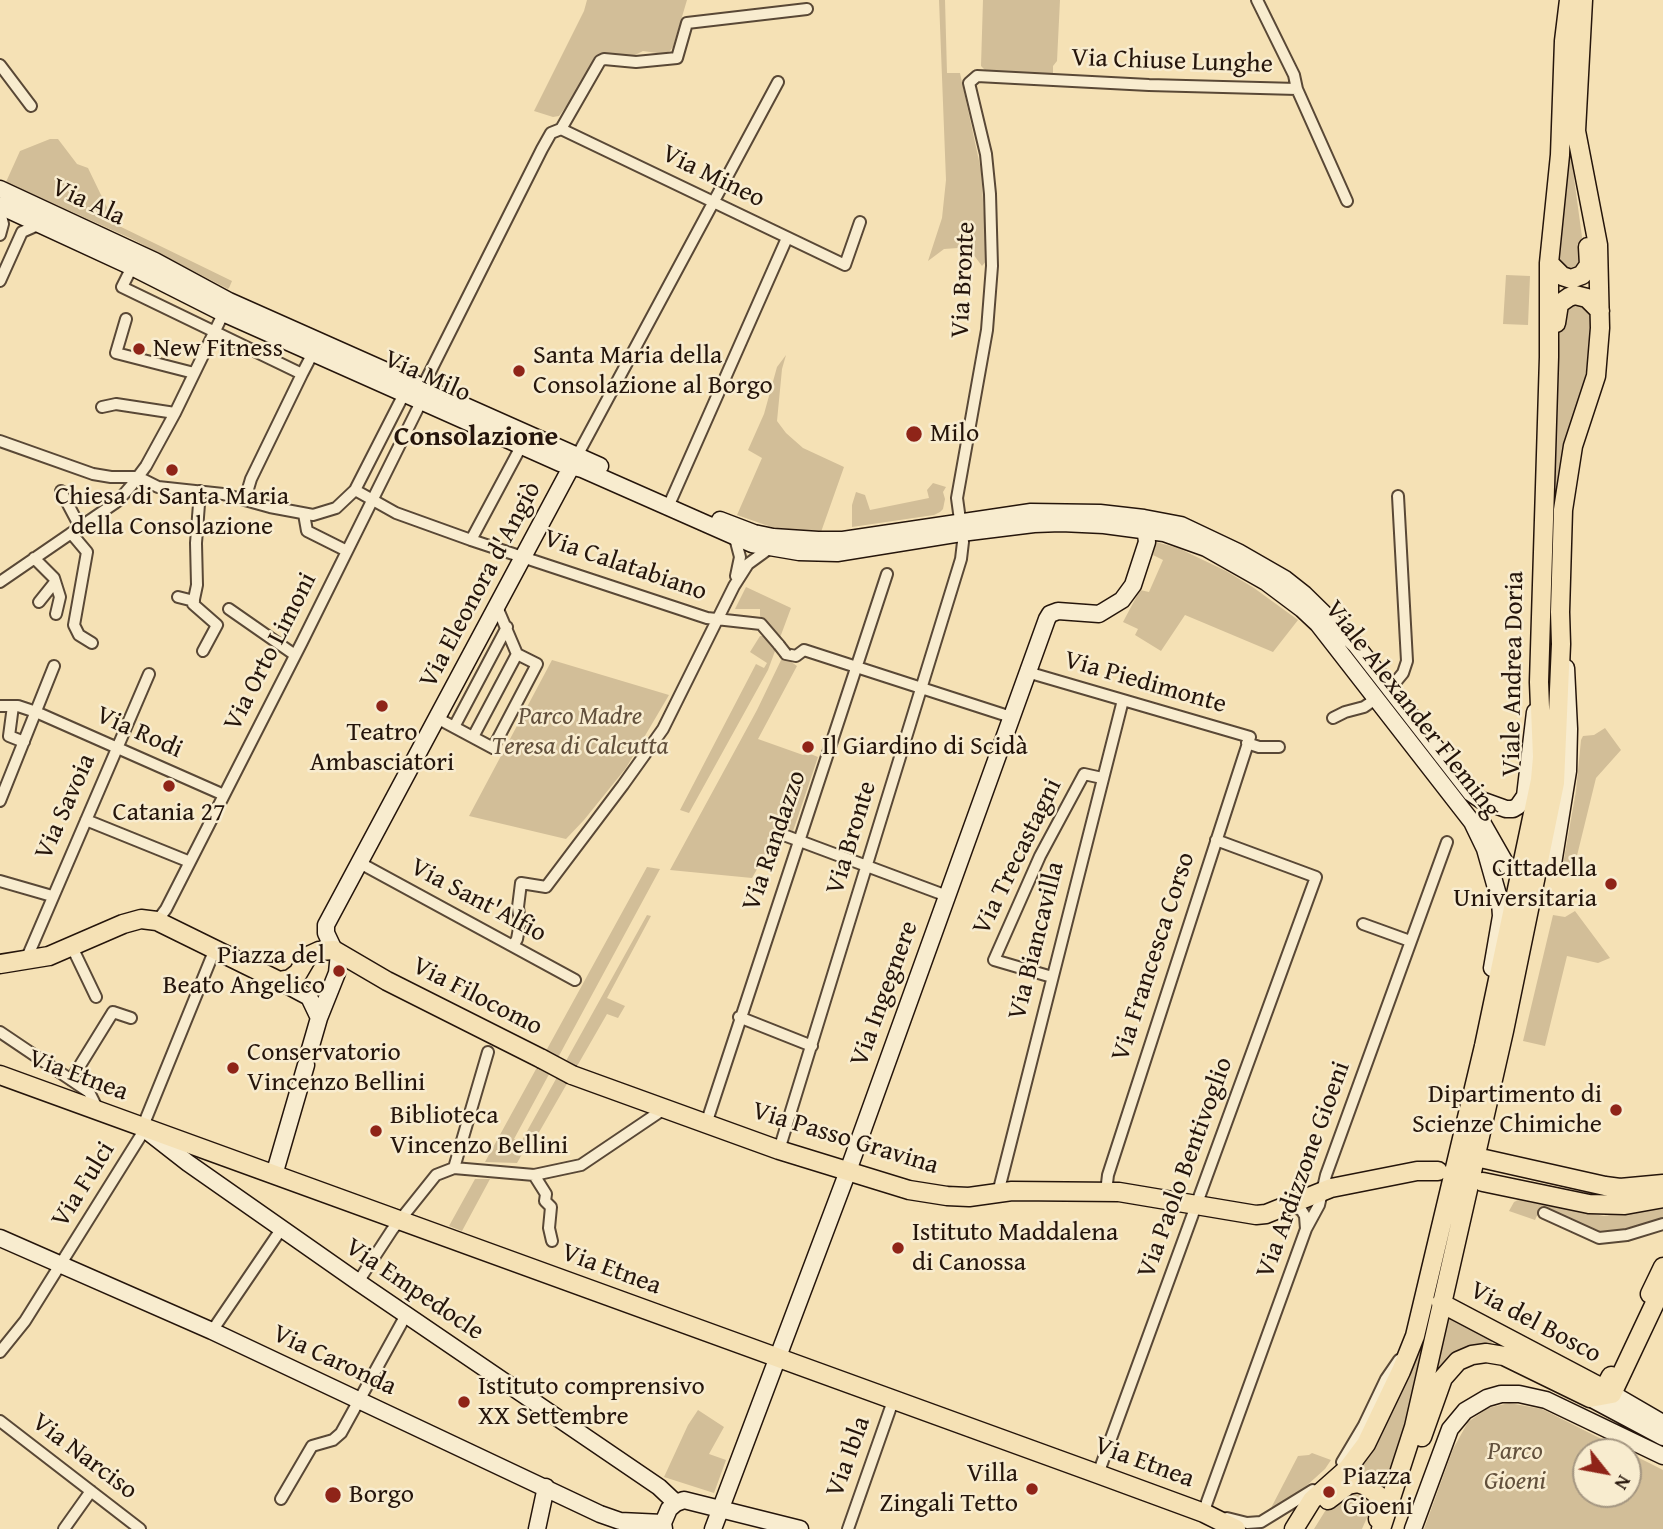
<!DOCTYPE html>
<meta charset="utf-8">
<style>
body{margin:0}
#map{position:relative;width:1663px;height:1529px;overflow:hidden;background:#f5e1b5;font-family:"Gentium Book Plus",serif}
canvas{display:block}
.north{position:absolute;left:1572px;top:1438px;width:70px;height:70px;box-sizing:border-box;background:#f8eccf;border:2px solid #a49681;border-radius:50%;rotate:121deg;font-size:19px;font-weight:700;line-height:28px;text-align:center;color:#25150b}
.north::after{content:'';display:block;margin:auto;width:24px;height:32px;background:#8f2418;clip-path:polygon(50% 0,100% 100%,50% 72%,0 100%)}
</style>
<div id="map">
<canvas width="1663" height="1529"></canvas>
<div class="north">N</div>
</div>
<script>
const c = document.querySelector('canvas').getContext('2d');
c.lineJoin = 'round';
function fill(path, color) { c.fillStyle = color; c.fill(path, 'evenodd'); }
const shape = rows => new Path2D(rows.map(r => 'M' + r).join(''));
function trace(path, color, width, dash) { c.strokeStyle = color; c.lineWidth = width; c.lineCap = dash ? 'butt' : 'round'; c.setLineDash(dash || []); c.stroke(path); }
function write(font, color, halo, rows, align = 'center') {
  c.font = font + ' "Gentium Book Plus",serif'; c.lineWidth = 5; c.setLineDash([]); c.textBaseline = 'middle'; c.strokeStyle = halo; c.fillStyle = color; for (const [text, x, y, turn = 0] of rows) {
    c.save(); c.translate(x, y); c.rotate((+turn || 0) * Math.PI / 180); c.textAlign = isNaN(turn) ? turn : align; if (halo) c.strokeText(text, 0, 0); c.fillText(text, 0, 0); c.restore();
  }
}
const green = shape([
 [587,0,687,0,673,47,670,51,664,54,643,51,629,58,606,55,594,58,579,89,559,116,553,117,534,111,584,11],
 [939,0,945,0,947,73,960,73,981,170,987,260,982,266,973,254,958,248,944,249,928,261,942,218,946,180],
 [983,0,1060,0,1057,61,1053,66,1053,77,987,72,981,66],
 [1571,131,1574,178,1585,259,1576,272,1557,265,1568,143],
 [50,139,58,139,77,164,88,168,115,224,232,281,229,288,228,289,132,239,6,182,20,151],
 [1506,275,1530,276,1528,325,1503,324],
 [1578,300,1592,314,1590,352,1582,391,1562,456,1552,532,1560,320,1561,311],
 [786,355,782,369,777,421,786,433,803,448,844,467,821,532,777,529,737,515,762,458,748,450,764,414,777,367],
 [933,483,946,487,943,492,945,499,943,509,940,512,934,515,852,527,852,505,856,492,865,495,870,510,929,498,927,490],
 [1156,542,1178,548,1226,571,1254,588,1298,620,1273,652,1185,615,1161,651,1135,635,1138,629,1123,622,1140,590,1149,592,1163,560,1153,555],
 [746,587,791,608,768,670,689,813,680,810,707,758,756,664,764,668,767,663,750,652,760,636,767,636,771,630,760,616,760,609,735,609],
 [783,656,797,666,758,739,803,755,808,753,818,757,793,831,781,827,752,878,670,870,757,710],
 [552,660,669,695,626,768,584,820,566,839,469,816],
 [1605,728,1621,750,1596,778,1573,872,1562,870,1576,791,1581,740,1583,736,1594,735],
 [647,867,660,869,514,1139,521,1142,647,915,651,916,607,998,625,1006,618,1018,607,1014,534,1141,530,1140,517,1163,485,1162],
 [1575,911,1610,958,1598,963,1567,956,1545,1046,1523,1041,1553,915,1565,917],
 [475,1179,490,1179,462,1231,449,1226],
 [1518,1200,1604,1216,1663,1206,1663,1220,1622,1230,1599,1231,1541,1207,1535,1220,1509,1211,1514,1202],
 [1431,1304,1410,1413,1385,1496,1349,1474,1357,1467,1388,1421,1419,1349],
 [1448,1317,1493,1339,1491,1344,1476,1344,1453,1353,1437,1371],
 [1509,1403,1542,1409,1663,1470,1663,1529,1424,1529,1453,1449,1468,1422,1488,1408],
 [1586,1452,1628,1452,1628,1494,1586,1494],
 [698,1410,724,1427,709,1454,726,1460,714,1493,664,1477,688,1425],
 [1312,1453,1331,1460,1325,1469,1304,1488,1271,1508,1298,1456,1309,1455],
 [1356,1492,1363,1493,1371,1500,1372,1506,1362,1529,1314,1529,1327,1508,1348,1494]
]);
const street = shape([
 [1257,0,1294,75,1297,89],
 [0,65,31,106],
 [561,129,845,265,860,222],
 [561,129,600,61,604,59,636,62,677,58,687,23,807,9],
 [0,212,3,224,0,235],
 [132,267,122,287,302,374,315,349],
 [0,281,22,232,40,224],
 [126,319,116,353,194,373],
 [423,386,542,149,551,133,561,129],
 [102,407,116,404,175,413],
 [0,441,93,474,111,477,138,477,158,487,223,494,270,507,313,515,336,508,355,490,404,394],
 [577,456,778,82],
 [355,490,396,513,471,540,707,618,761,624,779,645],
 [61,491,80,527],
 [200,491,196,543,197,585,193,604,217,625,203,651],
 [245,499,251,479,302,374],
 [668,507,787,238],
 [304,514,307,531,347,551],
 [71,533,87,552,74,625,79,635,92,643],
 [735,538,740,557,736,576],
 [471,540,524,441],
 [34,558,54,578,60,597,56,614],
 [0,582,118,501,131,486,146,466,175,413,226,308],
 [178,597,194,601],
 [39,602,55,582],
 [229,609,295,655],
 [786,654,796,656,804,650,1011,717],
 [1027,672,1250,737,1108,1175,1106,1192],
 [1389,690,1403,673,1407,661,1398,496],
 [0,706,18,706,36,712,224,795],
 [13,706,9,736,24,742],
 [437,718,493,748,537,664,517,654,497,607],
 [1333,718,1345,712,1364,707,1377,698],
 [454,727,507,627],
 [473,737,517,654],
 [1247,743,1259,747,1279,747],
 [0,801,54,666],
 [86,820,190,862],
 [781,834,947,896],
 [360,863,575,980],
 [0,881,52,896],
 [157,921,166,909,302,642,421,402],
 [1363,924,1410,941],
 [513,946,517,939,520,923,518,907,521,883,546,887,623,785,663,729,734,586,748,564,770,548],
 [72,947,96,997],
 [26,960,149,674],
 [1052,977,994,960,1040,856,1084,774,1102,778],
 [739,1017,812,1046],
 [0,1032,89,1092,99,1112],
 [71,1080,113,1012,131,1018],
 [706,1124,887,574],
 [779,1150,961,559,963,542,957,498,987,330,992,266,990,194,986,154,969,83,977,76,1149,85,1297,89,1347,201],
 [454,1168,488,1052],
 [534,1175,546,1194,545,1201,551,1207,549,1228,552,1241],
 [998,1193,1123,700],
 [1292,1204,1302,1211,1305,1216,1306,1229],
 [1544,1213,1599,1238,1627,1235,1663,1224],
 [358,1282,392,1230,436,1175,454,1168,534,1175,581,1165,664,1109],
 [212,1331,282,1228],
 [0,1352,25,1321,145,1129,145,1121,215,949],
 [0,1421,140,1529],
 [1342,1462,1364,1425,1386,1379,1399,1360],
 [1098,1474,1316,877,1216,840],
 [281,1499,312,1446,333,1440,341,1433,406,1315],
 [1208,1514,1204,1513,1207,1502,1306,1229,1319,1205,1326,1175,1447,842],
 [1227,1518,1247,1523,1261,1522,1313,1490],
 [64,1529,91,1491],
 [848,1529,893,1401]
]);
const secondary = shape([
 [0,189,155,261,229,301,600,466],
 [0,206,132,267,223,313,560,463,582,469,752,544,799,552,837,553,961,533,1034,524,1061,523,1104,525,1164,533,1206,548,1266,582,1302,609,1318,624,1472,822,1485,849,1500,902,1501,916,1492,968],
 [720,520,754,533,773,537,818,540,843,540,1031,512,1100,513,1144,518,1181,525,1238,552,1285,579,1304,594,1356,645,1471,793,1481,800,1506,809,1513,809,1518,806,1525,796,1535,712],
 [1483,824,1507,866],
 [1553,864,1568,771,1569,729,1566,668],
 [334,950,326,933,326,925,576,458],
 [279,981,309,997,319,1018],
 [308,1056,319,1018,337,973,339,953],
 [147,1131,188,1163,358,1282,659,1487,676,1503],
 [274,1175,306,1065],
 [0,1238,212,1331,600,1514,620,1521,663,1523],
 [1604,1389,1661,1422,1663,1427,1660,1435],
 [1590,1398,1663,1437],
 [537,1529,546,1487],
 [664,1529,663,1523,669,1509,676,1503,684,1500,800,1529],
 [713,1529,848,1171,1047,619,1050,614,1058,611,1099,614,1122,600,1133,585,1147,542,1144,520],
 [1413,1529,1450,1429,1465,1411,1487,1398,1501,1394,1519,1394,1546,1400,1663,1456]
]);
const primary = shape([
 [1549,263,1562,276,1571,279,1582,275,1589,265,1588,247],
 [1556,323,1559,304,1569,297,1575,295,1587,298,1600,311],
 [0,964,49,956,123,924,141,919,157,921,279,981,290,979,298,973,308,956,319,951,334,950,387,981,542,1059],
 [0,1075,1098,1474,1204,1513,1236,1529],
 [572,1075,779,1150,909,1190,947,1196,969,1197,1012,1191,1119,1192,1256,1215,1266,1214,1331,1188,1417,1171,1438,1171],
 [1476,1157,1605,1186,1620,1188,1663,1184],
 [1483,1182,1589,1204,1625,1205,1663,1198],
 [1650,1294,1663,1267],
 [1441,1303,1604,1389,1611,1376],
 [1422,1437,1443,1378,1458,1361,1472,1355,1486,1353,1504,1356,1590,1398,1612,1394,1663,1286],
 [1328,1500,1348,1485,1358,1483,1366,1486,1379,1496,1381,1505,1378,1519],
 [1294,1529,1312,1500,1348,1468,1366,1444,1401,1371,1415,1336,1484,1046,1540,780,1542,757,1539,682,1549,357,1549,263,1560,155,1564,41,1569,0],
 [1381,1529,1414,1427,1504,1031,1555,783,1561,644,1560,612,1563,510,1573,446,1596,376,1600,328,1598,245,1576,131,1583,0]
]);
const streetBridge = shape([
 [779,645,786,654]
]);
const primaryBridge = shape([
 [542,1059,572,1075]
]);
const markers = [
 [139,349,7,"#8f2418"],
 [519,371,7,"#8f2418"],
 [914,434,9,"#8f2418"],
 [172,470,7,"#8f2418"],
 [382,706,7,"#8f2418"],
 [808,747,7,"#8f2418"],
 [169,786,7,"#8f2418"],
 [1611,884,7,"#8f2418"],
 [339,971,7,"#8f2418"],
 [233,1068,7,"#8f2418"],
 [1616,1110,7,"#8f2418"],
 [376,1131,7,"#8f2418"],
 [898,1248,7,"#8f2418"],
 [464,1402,7,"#8f2418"],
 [1032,1489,7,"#8f2418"],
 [1329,1492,7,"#8f2418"],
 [333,1495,9,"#8f2418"]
];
const streetNames = [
 ["Via Chiuse Lunghe",1172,62,2],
 ["Via Mineo",713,177,26],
 ["Via Ala",88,203,25],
 ["Via Bronte",964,280,-87],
 ["Via Milo",427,377,24],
 ["Via Calatabiano",625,566,19],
 ["Via Eleonora d'Angiò",481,585,-62],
 ["Via Orto Limoni",271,652,-63],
 ["Viale Andrea Doria",1514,674,-89],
 ["Via Piedimonte",1145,683,16],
 ["Viale Alexander Fleming",1412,710,52],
 ["Via Rodi",139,733,24],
 ["Via Savoia",66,807,-66],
 ["Via Bronte",852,838,-73],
 ["Via Randazzo",775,841,-71],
 ["Via Trecastagni",1018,857,-64],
 ["Via Sant'Alfio",478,901,28],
 ["Via Biancavilla",1037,941,-76],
 ["Via Francesca Corso",1154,957,-72],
 ["Via Ingegnere",885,994,-70],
 ["Via Filocomo",477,997,27],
 ["Via Etnea",78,1076,20],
 ["Via Passo Gravina",845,1139,17],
 ["Via Paolo Bentivoglio",1186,1168,-70],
 ["Via Ardizzone Gioeni",1304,1170,-70],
 ["Via Fulci",84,1185,-58],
 ["Via Etnea",611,1270,20],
 ["Via Empedocle",414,1290,34],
 ["Via del Bosco",1535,1323,28],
 ["Via Caronda",334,1361,25],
 ["Via Narciso",84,1457,37],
 ["Via Ibla",849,1457,-70],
 ["Via Etnea",1144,1463,20]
];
const poiNames = [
 ["New Fitness",153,349],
 ["Santa Maria della",533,356],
 ["Consolazione al Borgo",533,386],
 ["Milo",930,434],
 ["Chiesa di Santa Maria",172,497,"center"],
 ["della Consolazione",172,527,"center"],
 ["Teatro",382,733,"center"],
 ["Ambasciatori",382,763,"center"],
 ["Il Giardino di Scidà",822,747],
 ["Catania 27",169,813,"center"],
 ["Cittadella",1597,869,"right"],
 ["Universitaria",1597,899,"right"],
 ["Piazza del",325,956,"right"],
 ["Beato Angelico",325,986,"right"],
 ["Conservatorio",247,1053],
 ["Vincenzo Bellini",247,1083],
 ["Dipartimento di",1602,1095,"right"],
 ["Scienze Chimiche",1602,1125,"right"],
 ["Biblioteca",390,1116],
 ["Vincenzo Bellini",390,1146],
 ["Istituto Maddalena",912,1233],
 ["di Canossa",912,1263],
 ["Istituto comprensivo",478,1387],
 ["XX Settembre",478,1417],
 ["Villa",1018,1474,"right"],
 ["Zingali Tetto",1018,1504,"right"],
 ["Piazza",1343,1477],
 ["Gioeni",1343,1507],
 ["Borgo",349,1495]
];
const parkNames = [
 ["Parco Madre",580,717],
 ["Teresa di Calcutta",580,747],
 ["Parco",1515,1452],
 ["Gioeni",1515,1482]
];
const neighbourhoodNames = [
 ["Consolazione",476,438]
];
fill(green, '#d2be98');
trace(street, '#594836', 14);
trace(secondary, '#25150b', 19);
trace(primary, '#25150b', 21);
trace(street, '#f8eccf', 10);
trace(secondary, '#f8eccf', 16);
trace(primary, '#f5e1b5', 18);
trace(streetBridge, '#594836', 14, []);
trace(primaryBridge, '#25150b', 21, []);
trace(streetBridge, '#f8eccf', 10);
trace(primaryBridge, '#f5e1b5', 18);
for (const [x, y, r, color] of markers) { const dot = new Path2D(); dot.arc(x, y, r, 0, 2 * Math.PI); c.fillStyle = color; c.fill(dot); trace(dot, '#f8eccf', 2.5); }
write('26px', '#25150b', '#f8eccf', streetNames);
write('26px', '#25150b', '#f8eccf', poiNames, 'left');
write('italic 26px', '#62503c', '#f8eccf', parkNames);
write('bold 28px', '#25150b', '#f8eccf', neighbourhoodNames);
</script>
